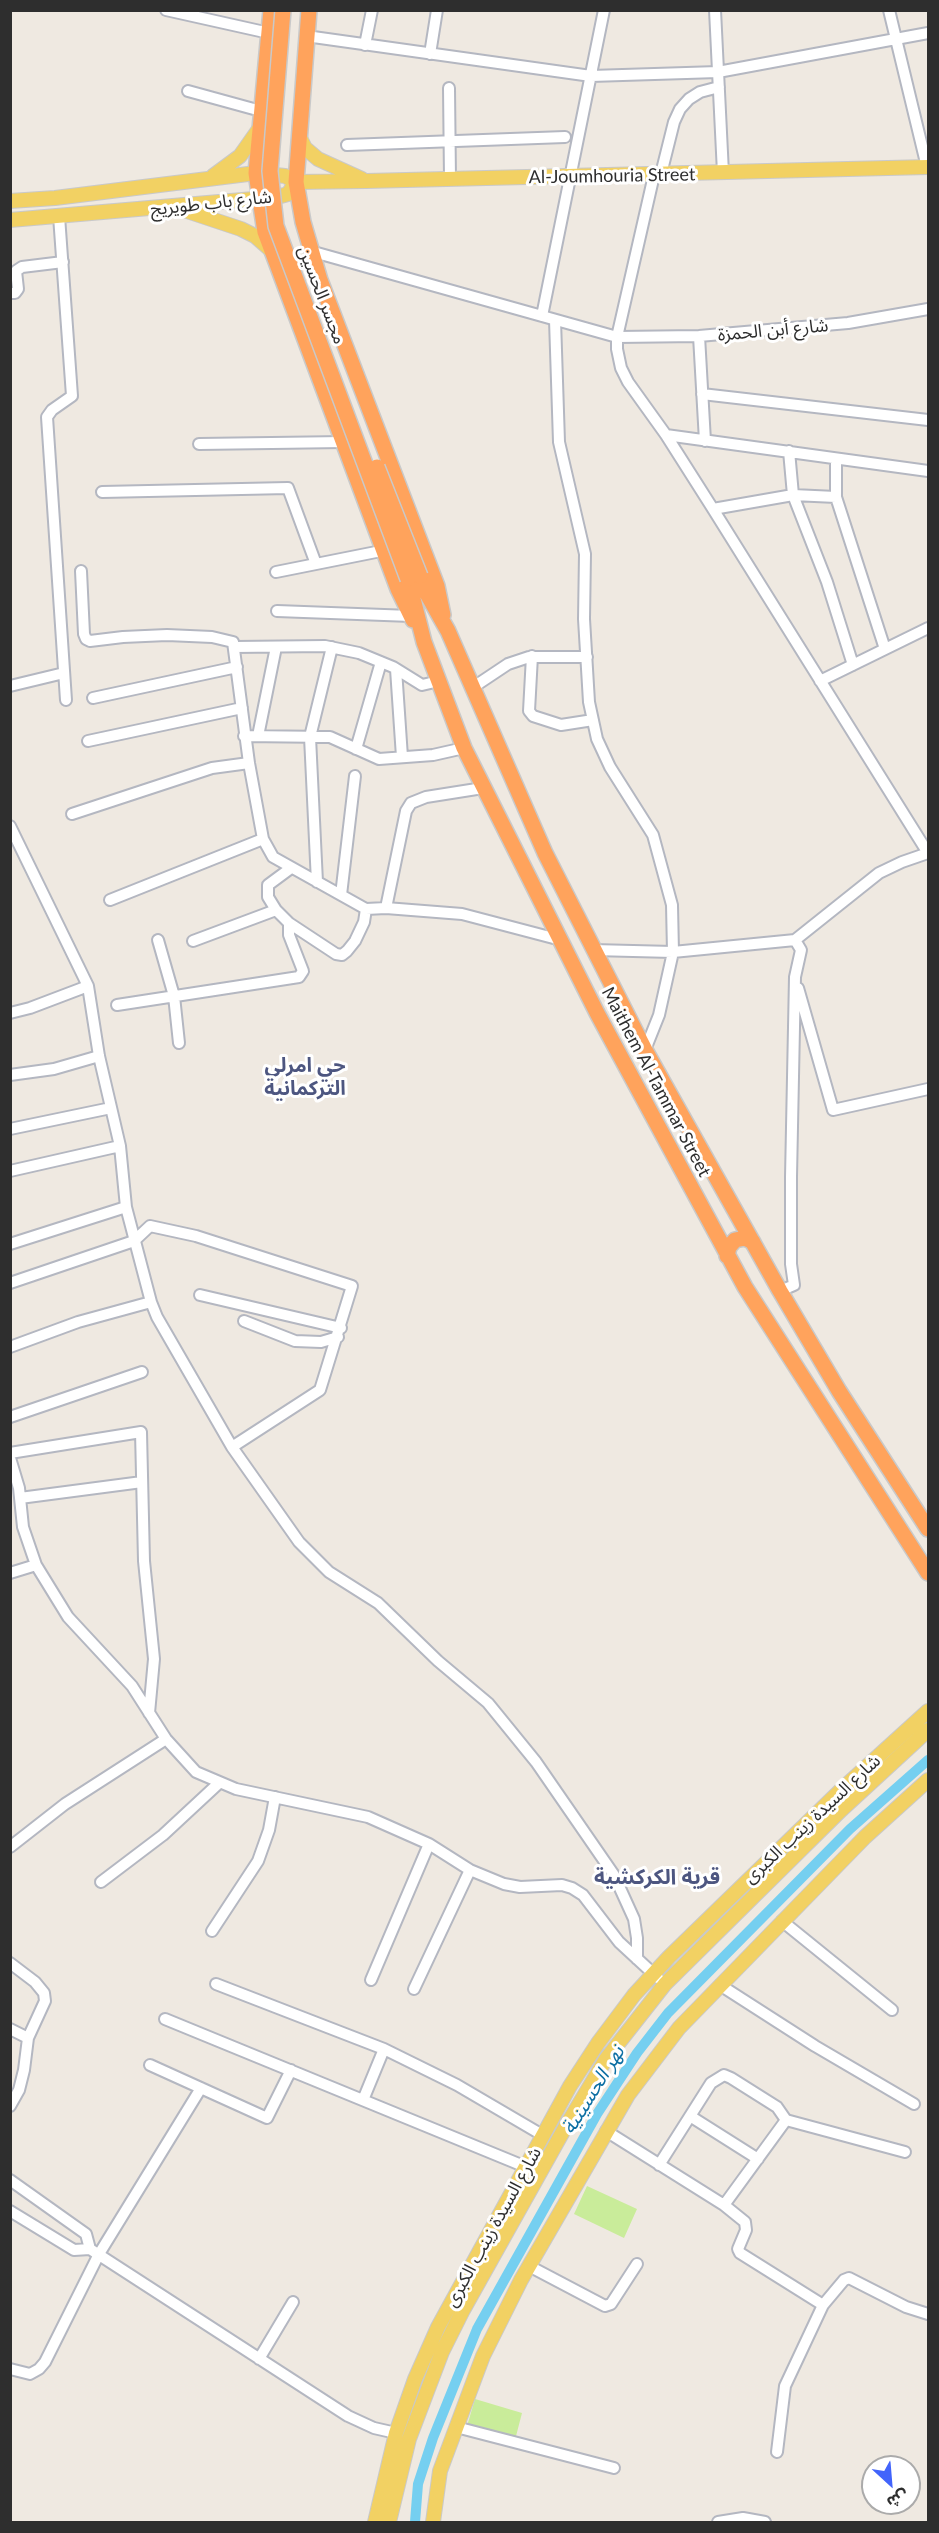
<!DOCTYPE html>
<meta charset="utf-8">
<style>
body{margin:0}
#map{position:relative;width:939px;height:2533px;overflow:hidden;background:#efe9e1;font-family:Lato,"Noto Sans Arabic",sans-serif}
canvas{display:block}
.frame{position:absolute;inset:0;border:12px solid #2e2e2e;pointer-events:none}
.north{position:absolute;left:861px;top:2455px;width:60px;height:60px;box-sizing:border-box;background:#fff;border:2px solid #ababab;border-radius:50%;rotate:154deg;font-size:16px;font-weight:700;line-height:24px;text-align:center;color:#2e2e2e}
.north::after{content:'';display:block;margin:auto;width:21px;height:27px;background:#4264fb;clip-path:polygon(50% 0,100% 100%,50% 72%,0 100%)}
</style>
<div id="map">
<canvas width="939" height="2533"></canvas>
<div class="frame"></div>
<div class="north">ش</div>
</div>
<script>
const c = document.querySelector('canvas').getContext('2d');
c.lineJoin = 'round';
function fill(path, color) { c.fillStyle = color; c.fill(path, 'evenodd'); }
const shape = rows => new Path2D(rows.map(r => 'M' + r).join(''));
function trace(path, color, width, dash) { c.strokeStyle = color; c.lineWidth = width; c.lineCap = dash ? 'butt' : 'round'; c.setLineDash(dash || []); c.stroke(path); }
function write(font, color, halo, rows, align = 'center') {
  c.font = font + ' Lato,"Noto Sans Arabic",sans-serif'; c.lineWidth = 6; c.setLineDash([]); c.textBaseline = 'middle'; c.strokeStyle = halo; c.fillStyle = color; for (const [text, x, y, turn = 0] of rows) {
    c.save(); c.translate(x, y); c.rotate((+turn || 0) * Math.PI / 180); c.textAlign = isNaN(turn) ? turn : align; if (halo) c.strokeText(text, 0, 0); c.fillText(text, 0, 0); c.restore();
  }
}
const pitch = shape([
 [587,2186,637,2209,624,2238,574,2214],
 [475,2399,522,2413,515,2440,467,2426]
]);
const canal = shape([
 [415,2522,418,2484,433,2438,477,2329,597,2114,637,2053,668,2013,850,1829,928,1760]
]);
const minor = shape([
 [166,10,269,33],
 [715,10,723,173],
 [889,10,927,167],
 [306,36,591,76,718,72,928,33],
 [365,45,372,10],
 [430,54,437,10],
 [449,88,450,179],
 [188,91,261,111],
 [347,145,565,137],
 [661,174,674,122,680,109,689,99,700,92,719,87],
 [654,175,617,337,617,349,621,368,628,382,666,435,713,509,928,853],
 [59,216,72,396,52,410,47,417,66,700],
 [310,251,617,337,699,336,848,323,928,309],
 [10,293,15,293,18,289,16,271,22,267,63,262],
 [542,316,604,10],
 [555,320,559,442,585,554,584,619,589,702,597,739,610,767,653,835,672,905,673,952,659,1015,645,1050],
 [699,336,705,441],
 [702,394,928,420],
 [666,435,928,471],
 [199,444,344,442],
 [789,451,793,495,827,582,853,665],
 [836,459,836,497,885,649],
 [102,492,288,488,316,564],
 [713,509,793,495,836,497],
 [81,571,84,634,86,639,90,641,123,637,167,635,212,637,233,642,249,763,263,839,273,857,366,909,386,908,462,914,561,940],
 [276,572,386,550],
 [277,611,411,616],
 [235,647,325,646,359,653,393,667,422,685,439,681],
 [532,656,529,711,533,716,561,725,593,720],
 [396,669,402,757],
 [820,681,928,628],
 [10,686,64,673],
 [472,688,508,664,529,657,587,657],
 [93,698,237,667],
 [244,736,330,737,379,759,433,755,464,748],
 [258,736,276,647],
 [88,741,242,708],
 [356,749,381,662],
 [72,814,212,768,249,763],
 [10,826,88,986,99,1056,120,1146,126,1207,151,1302,157,1317,232,1447,299,1542,329,1572,378,1603,438,1661,488,1703,536,1762,614,1875,634,1919,637,1938,637,1959],
 [291,868,268,885,268,897,276,910,289,923,336,954,342,955,347,951,355,941,364,922,366,909],
 [317,882,310,737,332,647],
 [341,895,355,776],
 [110,900,263,839],
 [386,908,406,811,411,803,426,797,483,788],
 [158,940,174,996,179,1043],
 [193,941,276,910],
 [593,950,673,952,795,940,879,873,902,862,928,853],
 [798,988,833,1110,928,1089],
 [117,1005,299,977,303,971,289,935,289,923],
 [10,1013,30,1008,88,986],
 [10,1075,54,1069,99,1056],
 [10,1129,111,1108],
 [10,1171,120,1146],
 [10,1244,126,1207],
 [10,1283,134,1241,150,1226,196,1236,352,1286,320,1390,232,1447],
 [780,1291,794,1285,791,1264,791,1177,795,977,801,950,795,940],
 [200,1295,341,1328],
 [244,1321,295,1341,321,1342,338,1337],
 [10,1347,78,1322,151,1302],
 [10,1417,142,1372],
 [10,1453,141,1432,144,1561,154,1659,149,1713],
 [10,1458,19,1488,23,1527,36,1565,68,1617,132,1686,166,1739,196,1772,236,1789,368,1817,429,1844,470,1870,504,1884,520,1887,562,1885,572,1888,583,1895,619,1942,658,1978],
 [20,1498,142,1482],
 [10,1573,36,1565],
 [10,1847,65,1804,166,1739],
 [101,1882,163,1835,219,1783],
 [782,1921,892,2010],
 [212,1931,258,1861,269,1830,275,1797],
 [10,1963,35,1982,44,1993,45,2001,28,2038,24,2070,19,2090,10,2106],
 [371,1980,429,1844],
 [216,1984,384,2049,457,2085,544,2136],
 [720,1985,815,2046,914,2104],
 [414,1989,470,1870],
 [165,2019,526,2167],
 [10,2029,28,2038],
 [150,2065,267,2118,291,2070],
 [363,2100,384,2049],
 [690,2116,758,2159],
 [786,2120,905,2152],
 [606,2131,724,2205,745,2222,746,2230,738,2249,740,2253,823,2305],
 [659,2165,711,2083,724,2075,731,2078,777,2107,786,2120,724,2205],
 [10,2180,86,2234,90,2249],
 [10,2211,74,2250,90,2249,348,2416,374,2428,396,2433],
 [529,2266,605,2306,611,2304,637,2264],
 [259,2359,293,2302],
 [10,2369,30,2374,39,2369,45,2362,99,2254,201,2088],
 [456,2427,614,2468],
 [777,2452,785,2386,823,2305,844,2280,849,2278,906,2307,928,2314],
 [718,2522,743,2518,765,2522]
]);
const major = shape([
 [299,136,305,148,318,159,362,179],
 [213,176,240,156,259,129],
 [10,201,55,198,256,173,285,176,296,182,366,181,928,167],
 [178,208,241,229,255,236,272,251],
 [10,220,277,197,288,194,296,182],
 [375,2522,396,2433,415,2379,438,2327,570,2086,598,2043,634,1995,669,1957,841,1790,928,1711],
 [389,2522,409,2439,442,2352,463,2310,566,2126,606,2059,665,1984,841,1810,928,1730],
 [433,2522,440,2471,483,2356,521,2280,628,2095,679,2028,865,1837,928,1780]
]);
const highway = shape([
 [271,10,256,173,265,232,398,589,413,620],
 [309,10,296,182,303,222,320,280,437,586,443,615],
 [420,576,426,592,448,631,545,853,645,1050,780,1291,839,1391,928,1529],
 [408,579,424,642,464,748,597,1013,745,1287,928,1573],
 [727,1256,729,1247,735,1240,745,1238,753,1242]
]);
const highwayBridge = shape([
 [283,10,270,171,276,226,408,579],
 [377,467,420,576]
]);
const streetNames = [
 ["Al-Joumhouria Street",612,176,-1],
 ["شارع باب طويريج",211,203,-6],
 ["مجسر الحسين",322,295,69],
 ["شارع أبن الحمزة",773,330,-5],
 ["Maithem Al-Tammar Street",656,1082,62],
 ["شارع السيدة زينب الكبرى",812,1819,-43],
 ["شارع السيدة زينب الكبرى",493,2227,-61]
];
const neighbourhoodNames = [
 ["حي امرلي",305,1066],
 ["التركمانية",305,1089]
];
const waterNames = [
 ["نهر الحسينية",593,2090,-58]
];
const quarterNames = [
 ["قرية الكركشية",657,1877]
];
fill(pitch, '#c9ec9a');
trace(canal, '#75cff0', 10);
trace(minor, '#b4b7c1', 14);
trace(major, '#c9c9c9', 16);
trace(highway, '#c9c9c9', 18);
trace(minor, '#fff', 10);
trace(major, '#f2d163', 14);
trace(highway, '#ffa35c', 15);
trace(highwayBridge, '#c9c9c9', 18, []);
trace(highwayBridge, '#ffa35c', 15);
write('18px', '#2e2e2e', '#fff', streetNames);
write('bold 20px', '#4d5680', '#fff', neighbourhoodNames);
write('italic 20px', '#0d6fa3', '#fff', waterNames);
write('bold 21px', '#4d5680', '#fff', quarterNames);
</script>
